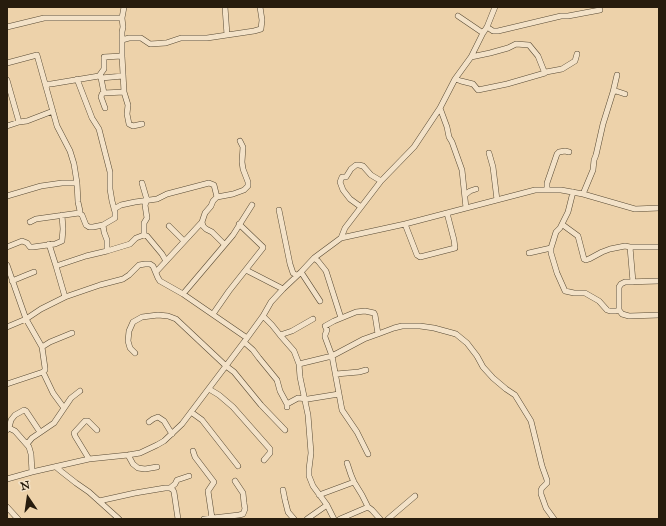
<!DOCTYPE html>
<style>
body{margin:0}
#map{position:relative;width:666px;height:526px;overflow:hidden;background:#edd2aa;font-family:"IM FELL Great Primer",serif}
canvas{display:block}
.frame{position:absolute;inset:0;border:8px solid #271c0d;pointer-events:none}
.north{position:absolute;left:8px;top:478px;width:40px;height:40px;-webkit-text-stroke:3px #f3e2c8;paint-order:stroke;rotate:347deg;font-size:11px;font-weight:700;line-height:16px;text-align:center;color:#271c0d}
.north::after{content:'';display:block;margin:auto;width:14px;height:18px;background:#271c0d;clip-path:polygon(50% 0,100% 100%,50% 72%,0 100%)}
</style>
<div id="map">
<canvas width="666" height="526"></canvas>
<div class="frame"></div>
<div class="north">N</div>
</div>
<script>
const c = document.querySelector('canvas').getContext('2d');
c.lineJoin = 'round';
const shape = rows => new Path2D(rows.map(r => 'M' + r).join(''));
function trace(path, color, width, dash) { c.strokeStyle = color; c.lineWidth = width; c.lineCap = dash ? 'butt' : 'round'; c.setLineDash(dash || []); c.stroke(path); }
const minor = shape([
 [124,7,122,18,123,27,122,32,122,56,124,92,128,105,127,114,129,124,133,126,142,124],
 [225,7,227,35],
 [458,16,483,33],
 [7,27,44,18,122,18],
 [487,27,493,31,498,31,561,16,568,16,600,10],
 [122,40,129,38,141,38,150,44,166,43,181,38,207,38,254,31,261,29,262,20,260,7],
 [471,57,490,53,508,48,516,44,529,45,538,56,544,71,546,72,562,69,575,61,577,54],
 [7,63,37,55,57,126,70,151,74,164,77,183,78,202,80,211,79,213,36,219,30,222],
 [99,76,104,69,104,57,122,56],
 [101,78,104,93,102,94,101,97,105,108],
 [77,79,92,118,99,129,110,172,110,189,112,201,115,212,115,218,103,225,104,232,107,240,107,251],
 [455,79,461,81,473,84,478,90,507,84,545,73,546,72],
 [7,80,19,122],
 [46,87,48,84,51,84,99,76,101,78,123,76],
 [613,92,616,91,625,94],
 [104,93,124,92],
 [440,108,447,127,449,137,452,142,462,170,466,208],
 [7,126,19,122,27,121,53,111],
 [489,153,493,167,497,200],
 [142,183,147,200,145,205,147,218,144,223,144,235],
 [547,189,547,183,557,154,559,152,565,151,569,152],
 [573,192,568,212,560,228,556,232,551,248,551,253,557,273,565,291,574,293,585,293,599,301,607,310,610,311,616,311,619,310],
 [583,194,593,170,594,160,596,155,603,124,613,92,617,75],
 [465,195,470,191,476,189],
 [7,196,41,186,62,183,77,183],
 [361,207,350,199,343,190,340,182,342,177,346,177,351,169,356,165,359,165,363,166,371,175,381,181],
 [114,209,121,205,135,202,157,199,167,194,209,183,214,185,217,197],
 [279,210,290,264,293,273,296,275],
 [79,213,82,215,86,225,89,227,93,227,103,225],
 [202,222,203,226,206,229,212,232,224,244],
 [405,224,417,255,420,257,455,248,454,240,447,213],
 [562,224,563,225,578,236,584,259,586,260,589,259,602,252,610,249,625,246,630,247],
 [169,226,184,241],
 [144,235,147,236,162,254,166,261],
 [341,238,345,228,381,181,414,147,440,108,455,79,471,57,483,33,487,27,495,7],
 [49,244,56,266,65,297],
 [7,247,22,241,27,243,30,247,33,247,55,244,62,241,63,229,62,215],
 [529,253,551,248],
 [314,258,318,261,326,271,341,318],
 [7,265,26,319,42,347,45,368,45,370,43,372,7,384],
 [56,266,86,256,107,251,130,244,136,238,144,235],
 [246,270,283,289],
 [156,272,202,222,205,213,211,206,213,201,217,197,233,194,244,190,248,186,248,182,243,169,242,162,243,147,240,141],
 [301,272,320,301],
 [12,281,24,276,34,272],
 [659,281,625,282,621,284,619,287,619,310,622,314,629,316,659,315],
 [633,282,630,247,659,247],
 [183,294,233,235,252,205],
 [213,314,229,291,263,248,263,247,239,224],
 [263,316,272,325,280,335,294,351,299,364,300,377,308,415,311,453,309,469,309,476,313,486,327,505,334,519],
 [7,327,26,319,41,309,65,297,100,285,123,279,129,275,139,265,145,264,150,264,153,266,158,278,160,281,183,294,247,338],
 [280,335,292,331,313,319],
 [244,342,253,350,259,358,277,380,280,391,287,404,287,407],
 [42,347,50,342,72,333],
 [135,353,130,348,128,341,129,331,133,322,142,317,158,315,168,316,176,319,226,366,234,372,261,405,285,430],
 [299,364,332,356,364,339,378,334,394,328,402,326,420,326,434,328,456,334,467,343,477,356,483,367,493,378,506,389,515,395,531,421,542,466,547,480,547,483,542,488,541,490,541,494,546,508,554,519],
 [43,372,53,393,64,408],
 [336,374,359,372,366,370],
 [209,389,219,395,233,407,270,449,270,453,264,460],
 [287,404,298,398,308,399,339,394],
 [191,412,202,420,238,466],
 [149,422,153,419,158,417,164,421,172,434],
 [9,428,15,431,29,447,31,454,32,472],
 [7,430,9,428,11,420,15,415,24,410,26,411,40,432],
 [27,444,32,438,54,423,71,398,80,391],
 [193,451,195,457,214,482,208,491,212,518],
 [368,454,357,432,342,410,332,356,325,337,325,335,327,330,325,326,334,321,356,312,365,311,374,313,375,315,378,334],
 [128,455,133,464,138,468,145,469,157,467],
 [89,459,75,436,74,433,85,421,88,421,97,430],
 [347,463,351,475,354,482,362,495,368,507,372,510,380,519],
 [56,467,62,472,76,483,89,492,119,519],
 [7,479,32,472,89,459,128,455,140,453,157,445,164,441,182,424,247,338,263,316,271,302,283,289,301,272,314,258,341,238,405,224,535,190,561,190,583,194,635,209,659,208],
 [170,488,173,490,174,492,178,519],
 [283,490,285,500,288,512,294,519],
 [319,495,354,482],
 [99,501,135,493,165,488,170,488,175,484,177,480,189,476],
 [7,507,18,519],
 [204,519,239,515,243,514,245,509,244,503,243,493,235,481],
 [307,519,327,505],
 [340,519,368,507],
 [388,519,415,496]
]);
trace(minor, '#584a34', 6);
trace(minor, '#f3e2c8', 5);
</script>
